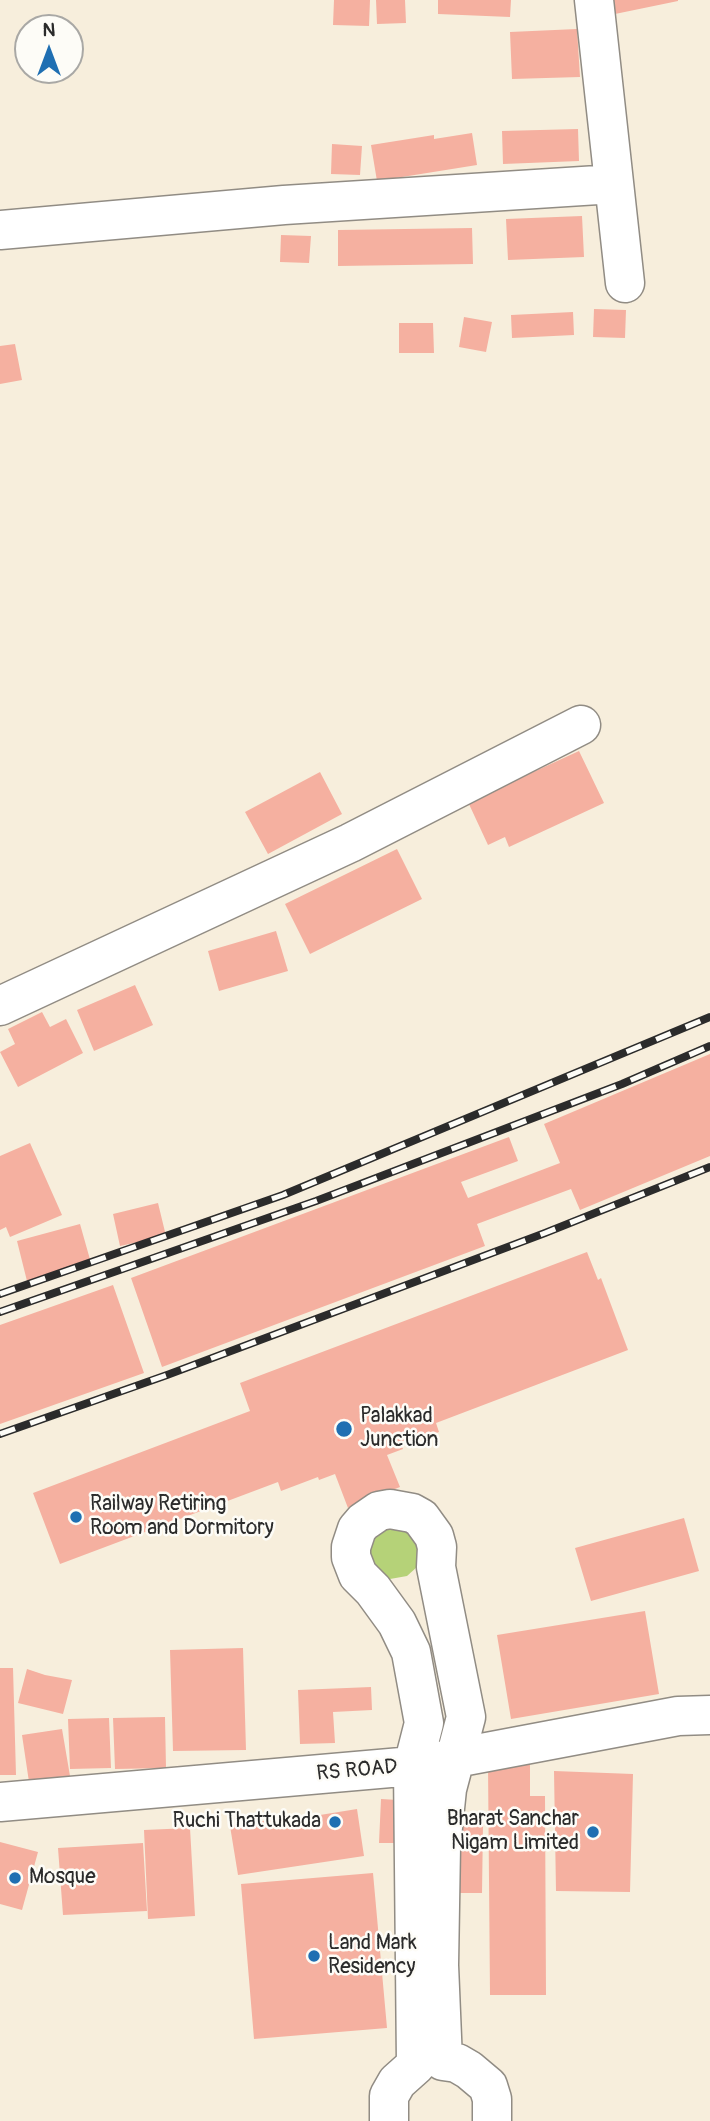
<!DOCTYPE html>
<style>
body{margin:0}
#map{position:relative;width:710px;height:2121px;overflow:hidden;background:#f7eedc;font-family:Pangolin,sans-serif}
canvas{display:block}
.north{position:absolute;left:14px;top:14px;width:70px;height:70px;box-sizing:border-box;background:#fdfcf7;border:2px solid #a9a8a5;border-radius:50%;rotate:0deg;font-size:19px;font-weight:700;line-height:28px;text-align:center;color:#2b2b2b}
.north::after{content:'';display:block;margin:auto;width:24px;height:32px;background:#1f6fb2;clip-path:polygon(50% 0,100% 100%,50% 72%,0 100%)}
</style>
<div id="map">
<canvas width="710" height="2121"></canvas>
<div class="north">N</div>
</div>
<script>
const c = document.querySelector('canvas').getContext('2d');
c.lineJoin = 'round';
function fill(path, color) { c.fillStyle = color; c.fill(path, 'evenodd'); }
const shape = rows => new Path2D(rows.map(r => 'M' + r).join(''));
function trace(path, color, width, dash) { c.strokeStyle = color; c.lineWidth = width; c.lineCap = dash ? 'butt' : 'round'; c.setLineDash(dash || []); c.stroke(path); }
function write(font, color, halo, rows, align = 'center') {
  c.font = font + ' Pangolin,sans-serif'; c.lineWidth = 5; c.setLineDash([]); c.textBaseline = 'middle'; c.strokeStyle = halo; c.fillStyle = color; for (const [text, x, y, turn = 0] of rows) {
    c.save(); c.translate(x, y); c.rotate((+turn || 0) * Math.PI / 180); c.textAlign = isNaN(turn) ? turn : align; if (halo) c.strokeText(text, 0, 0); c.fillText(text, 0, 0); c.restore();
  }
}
const green = shape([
 [397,1523,421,1543,417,1567,407,1576,390,1579,385,1578,369,1565,369,1539]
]);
const building = shape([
 [334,0,370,0,369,26,333,25],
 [376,0,405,0,406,23,377,24],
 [438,0,511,0,510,17,438,14],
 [613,0,678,0,678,1,615,14],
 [577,29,580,77,512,79,510,32],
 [578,129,579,161,503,164,502,131],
 [472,133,477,165,377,181,371,145,434,135,434,139],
 [332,144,362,146,360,175,331,174],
 [582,216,584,257,508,260,506,219],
 [472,228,473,264,338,266,338,230],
 [281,235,311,236,309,263,280,262],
 [594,309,626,310,625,338,593,337],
 [573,312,574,335,512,338,511,315],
 [464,317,492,322,486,352,459,347],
 [399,323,433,323,434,353,399,353],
 [15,344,22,380,0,384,0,346],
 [579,751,604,803,509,847,505,837,488,845,468,802],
 [320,772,342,814,268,854,245,812],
 [397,849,422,899,310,954,285,904],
 [276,931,288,971,219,991,208,951],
 [135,985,153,1025,94,1051,77,1010],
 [42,1012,50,1027,66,1019,83,1053,18,1087,0,1052,15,1044,8,1029],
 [710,1054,710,1156,580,1210,571,1189,477,1224,485,1246,162,1367,131,1278,509,1137,518,1161,461,1182,468,1198,560,1163,544,1124],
 [30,1143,62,1215,10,1237,6,1227,0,1230,0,1156],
 [158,1203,166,1236,120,1246,113,1214],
 [80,1224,91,1263,27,1281,17,1241],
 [587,1252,598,1280,601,1278,628,1350,436,1423,439,1432,402,1446,403,1449,387,1455,400,1487,348,1508,335,1474,319,1480,318,1477,281,1491,278,1482,60,1564,33,1493,250,1411,240,1383],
 [113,1285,144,1373,0,1424,0,1325],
 [684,1518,699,1571,591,1601,575,1548],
 [645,1611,659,1694,511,1719,497,1635],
 [243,1648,246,1750,173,1751,170,1650],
 [0,1668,13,1668,16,1775,0,1775],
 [27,1669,45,1675,72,1680,63,1714,18,1703],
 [371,1687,372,1710,333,1712,335,1743,300,1744,298,1690],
 [165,1717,166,1768,115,1769,113,1718],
 [109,1718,111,1768,70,1769,68,1719],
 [62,1729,70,1776,29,1782,22,1735],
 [530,1764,530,1796,545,1796,546,1995,490,1995,488,1765],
 [554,1771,633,1774,630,1892,556,1891],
 [381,1799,398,1800,396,1843,379,1843],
 [357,1809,364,1856,238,1875,230,1826,282,1818,283,1821],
 [459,1824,483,1825,482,1893,458,1893],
 [190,1828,195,1916,148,1919,144,1830],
 [0,1842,38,1852,22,1910,0,1904],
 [143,1843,147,1911,63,1915,58,1848],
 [373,1873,387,2028,254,2039,241,1884]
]);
const minor = shape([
 [594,0,625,283],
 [0,230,284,205,614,184],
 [0,1006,350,843,581,725],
 [0,1802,413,1766,678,1716,710,1715],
 [389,2121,389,2096,397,2082,416,2065,413,1766,424,1723,411,1652,397,1623,373,1590,358,1575,351,1557,351,1547,357,1529,363,1522,379,1511,390,1509,412,1513,421,1518,434,1536,437,1547,436,1567,466,1717,447,1789,441,1846,439,1965,443,2061,457,2063,469,2070,488,2086,492,2099,492,2121]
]);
const rail = shape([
 [0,1294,283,1195,710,1017],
 [0,1312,316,1201,622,1084,710,1046],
 [0,1434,167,1375,545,1233,710,1167]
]);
const markers = [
 [344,1429,9,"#1f6fb2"],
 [76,1517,7,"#1f6fb2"],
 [335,1822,7,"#1f6fb2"],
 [593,1832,7,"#1f6fb2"],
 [15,1878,7,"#1f6fb2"],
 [314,1956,7,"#1f6fb2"]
];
const poiNames = [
 ["Palakkad",360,1417],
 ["Junction",360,1441],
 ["Railway Retiring",90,1505],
 ["Room and Dormitory",90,1529],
 ["Bharat Sanchar",579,1820,"right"],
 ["Nigam Limited",579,1844,"right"],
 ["Ruchi Thattukada",321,1822,"right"],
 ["Mosque",29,1878],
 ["Land Mark",328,1944],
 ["Residency",328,1968]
];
const streetNames = [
 ["RS ROAD",357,1771,-5]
];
fill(green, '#b5d278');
fill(building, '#f5b0a0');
trace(minor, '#918c84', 41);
trace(minor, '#fff', 38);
trace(rail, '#2b2b2b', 8);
trace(rail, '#fdfcf7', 5, [16]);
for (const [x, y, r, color] of markers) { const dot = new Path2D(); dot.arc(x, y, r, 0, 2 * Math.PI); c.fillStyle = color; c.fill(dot); trace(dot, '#fdfcf7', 2.5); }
write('21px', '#2b2b2b', '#fdfcf7', poiNames, 'left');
write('21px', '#2b2b2b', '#fdfcf7', streetNames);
</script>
